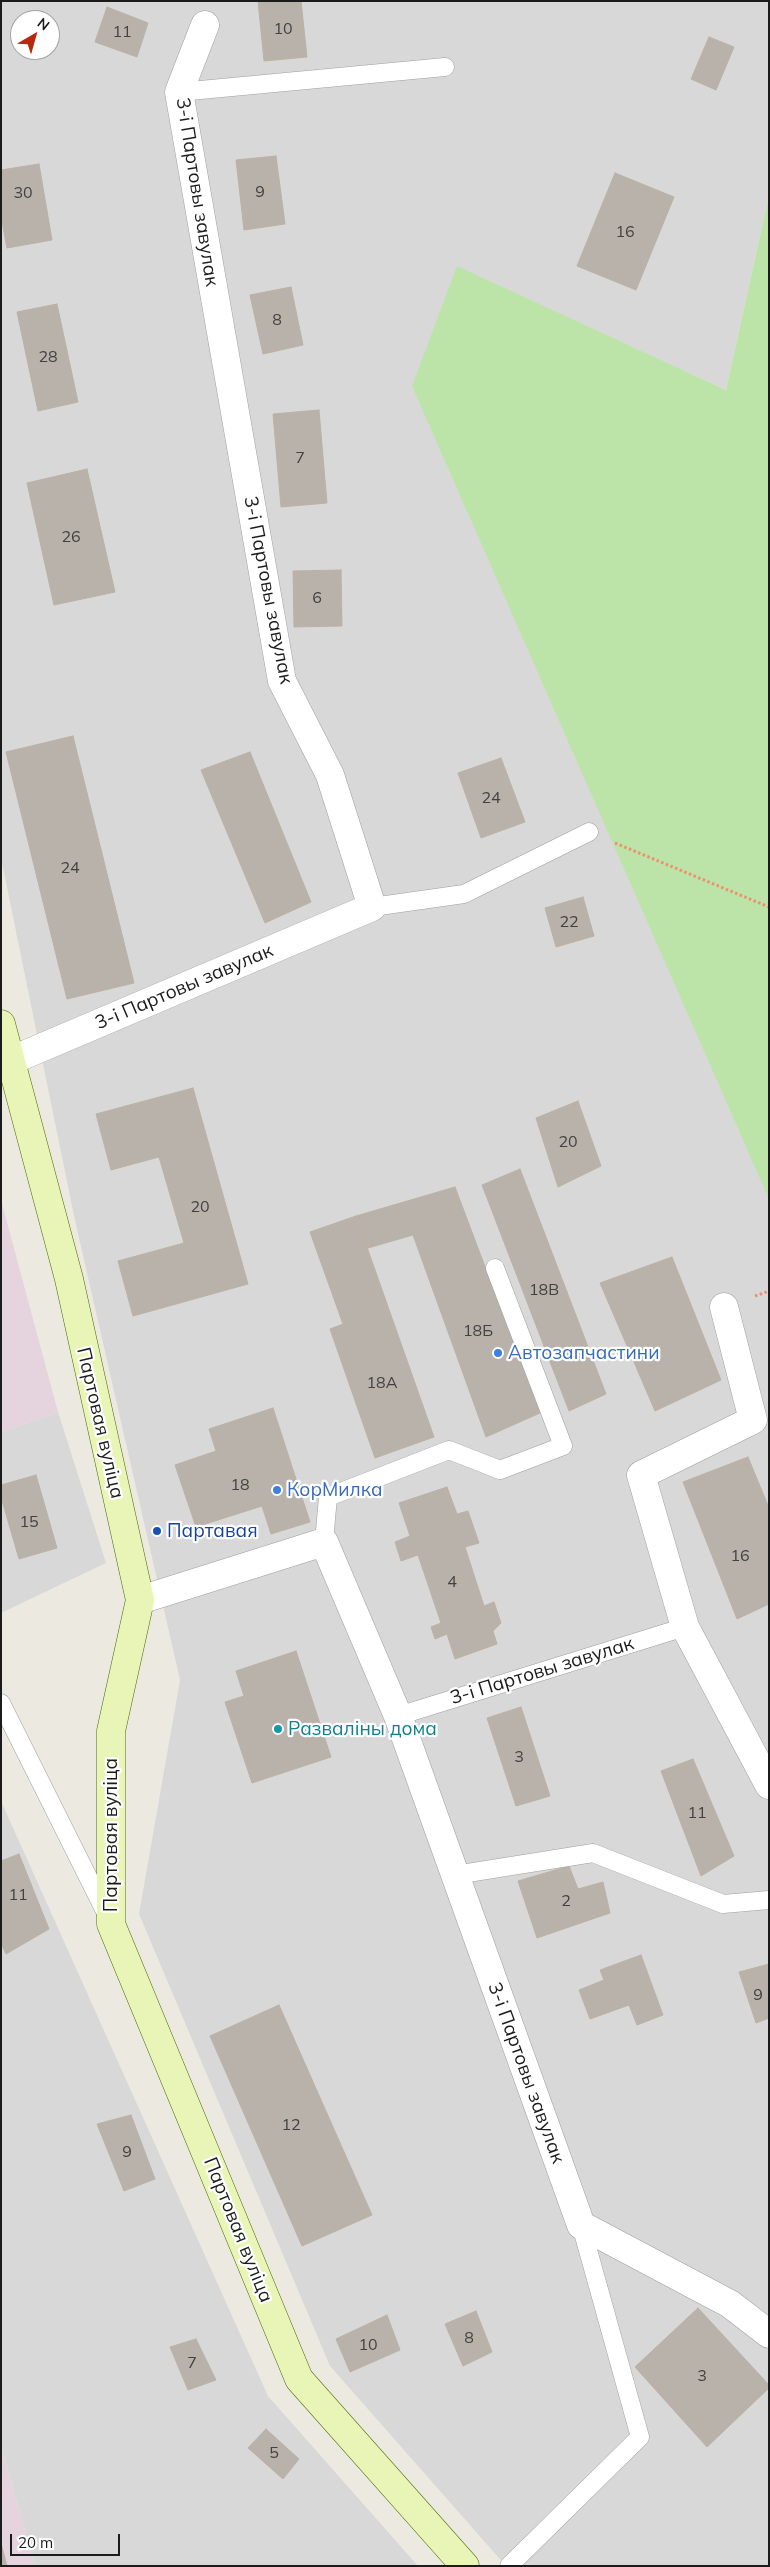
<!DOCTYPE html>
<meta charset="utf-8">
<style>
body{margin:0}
#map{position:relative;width:770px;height:2567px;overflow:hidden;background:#eceae0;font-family:Mulish,sans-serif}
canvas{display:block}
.frame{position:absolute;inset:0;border:2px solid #1b1b1b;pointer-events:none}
.north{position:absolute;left:10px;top:10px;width:50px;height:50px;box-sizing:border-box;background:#fff;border:1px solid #a4a4a4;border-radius:50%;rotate:38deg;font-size:14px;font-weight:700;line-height:20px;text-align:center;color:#1b1b1b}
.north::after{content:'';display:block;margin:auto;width:18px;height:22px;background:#b9270c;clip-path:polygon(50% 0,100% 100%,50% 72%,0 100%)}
.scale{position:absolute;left:10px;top:2534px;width:110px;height:22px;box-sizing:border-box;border:2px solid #1b1b1b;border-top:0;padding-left:6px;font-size:15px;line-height:18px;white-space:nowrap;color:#1b1b1b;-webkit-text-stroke:4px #fff;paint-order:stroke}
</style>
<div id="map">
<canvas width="770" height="2567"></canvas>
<div class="frame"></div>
<div class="north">N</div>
<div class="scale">20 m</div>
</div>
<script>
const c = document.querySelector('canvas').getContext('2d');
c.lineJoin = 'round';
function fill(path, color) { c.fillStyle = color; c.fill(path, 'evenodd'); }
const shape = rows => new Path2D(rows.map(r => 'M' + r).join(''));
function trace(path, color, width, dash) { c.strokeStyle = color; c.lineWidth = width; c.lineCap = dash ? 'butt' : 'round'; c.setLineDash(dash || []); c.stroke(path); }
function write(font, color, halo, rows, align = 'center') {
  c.font = font + ' Mulish,sans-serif'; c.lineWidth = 4.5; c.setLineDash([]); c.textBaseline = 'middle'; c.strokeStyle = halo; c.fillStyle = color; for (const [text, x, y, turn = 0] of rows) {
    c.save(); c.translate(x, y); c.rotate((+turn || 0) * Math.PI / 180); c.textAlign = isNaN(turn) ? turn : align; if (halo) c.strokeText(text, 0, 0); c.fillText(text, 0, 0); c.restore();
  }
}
const residential = shape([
 [1,1,769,1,769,195,726,390,457,267,769,1192,769,2566,506,2566,330,2366,139,1914,180,1680,74,1216,1,858],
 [20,20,50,20,50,50,20,50],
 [58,1412,106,1563,1,1613,1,1432],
 [1,1801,268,2396,418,2566,35,2566,1,2447]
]);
const industrial = shape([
 [1,1200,58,1412,1,1432],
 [1,2447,35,2566,1,2566]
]);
const grass = shape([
 [769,195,769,1199,412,386,457,266,726,390]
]);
const building = shape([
 [258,1,301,1,307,57,264,61,258,1],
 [107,7,148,23,137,57,95,42,107,7],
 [709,37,734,47,716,90,691,79,709,37],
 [276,156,285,224,244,230,236,160,276,156],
 [39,164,52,240,7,248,1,216,1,170,39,164],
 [615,173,674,197,636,290,577,266,615,173],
 [291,287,303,345,263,354,250,295,291,287],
 [57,304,78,402,38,411,17,312,57,304],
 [319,410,327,503,281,507,273,414,319,410],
 [87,469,115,592,54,605,27,483,87,469],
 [341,570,342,626,294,627,293,571,341,570],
 [73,736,134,983,67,999,6,752,73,736],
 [250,752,311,902,265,923,201,770,250,752],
 [501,758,525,822,481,838,458,773,501,758],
 [583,897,594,936,556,947,545,908,583,897],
 [193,1088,248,1284,133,1316,118,1261,184,1243,159,1157,111,1170,96,1114,193,1088],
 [578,1101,601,1166,558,1187,536,1118,578,1101],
 [520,1169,606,1394,569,1411,482,1185,520,1169],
 [455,1187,540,1413,486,1437,413,1235,368,1248,356,1216,455,1187],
 [356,1216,434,1437,375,1458,330,1329,343,1324,310,1232,356,1216],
 [672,1257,721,1380,655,1411,600,1283,672,1257],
 [273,1408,310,1522,271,1534,262,1506,196,1527,175,1465,216,1451,209,1429,273,1408],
 [748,1457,769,1508,769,1604,737,1619,683,1482,748,1457],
 [36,1475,57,1548,19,1559,1,1497,1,1485,36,1475],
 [447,1487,457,1514,468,1511,479,1543,465,1547,484,1606,494,1602,501,1623,493,1631,497,1644,455,1659,447,1634,435,1639,431,1627,441,1623,418,1555,401,1561,395,1542,410,1536,399,1503,447,1487],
 [296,1651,331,1757,252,1783,225,1702,244,1696,236,1671,296,1651],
 [521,1707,550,1796,516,1806,487,1718,521,1707],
 [693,1759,734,1856,701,1876,661,1771,693,1759],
 [19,1854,49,1929,6,1954,1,1943,1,1861,19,1854],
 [569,1866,578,1889,603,1882,610,1913,537,1938,518,1881,569,1866],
 [641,1955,663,2015,637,2025,629,2005,590,2019,579,1990,604,1980,600,1970,641,1955],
 [769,1964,769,2018,756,2023,739,1972,769,1964],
 [279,2005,372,2215,302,2246,210,2036,279,2005],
 [131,2115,155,2179,124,2191,97,2124,131,2115],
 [698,2308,769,2385,769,2388,707,2447,635,2367,698,2308],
 [476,2311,492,2352,463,2366,445,2324,476,2311],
 [387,2315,400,2350,350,2372,336,2339,387,2315],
 [196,2339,216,2380,188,2390,170,2347,196,2339],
 [266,2429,299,2459,283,2479,248,2448,266,2429],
 [1,2543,7,2566,1,2566,1,2543]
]);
const path = shape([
 [615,843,769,907],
 [755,1296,769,1291]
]);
const lane = shape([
 [179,92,445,67],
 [372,907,464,894,589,832],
 [324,1542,328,1497,449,1450,500,1470,563,1446,495,1268],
 [1,1703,108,1917],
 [398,1716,685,1627],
 [455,1875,593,1853,723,1904,769,1900],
 [509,2566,640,2437,581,2225]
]);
const street = shape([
 [10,1061,372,907,330,775,282,681,179,92,205,25],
 [724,1307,753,1420,641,1475,685,1627,769,1785],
 [140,1600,324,1542,398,1716,581,2225,730,2304,769,2334]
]);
const secondary = shape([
 [1,1024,69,1279,140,1600,111,1731,111,1924,299,2379,465,2566]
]);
const markers = [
 [498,1353,5,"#3f7fe0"],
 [277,1490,5,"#3f7fe0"],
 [157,1531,5,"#1a4fb4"],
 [278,1729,5,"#0f9aa8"]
];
const numberNames = [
 ["10",283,29],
 ["11",122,32],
 ["9",260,192],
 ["30",23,193],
 ["16",625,232],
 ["8",277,320],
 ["28",48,357],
 ["7",300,458],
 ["26",71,537],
 ["6",317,598],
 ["24",491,798],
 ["24",70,868],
 ["22",569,922],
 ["20",568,1142],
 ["20",200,1207],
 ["18В",544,1290],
 ["18Б",478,1331],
 ["18А",382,1383],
 ["18",240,1485],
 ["15",29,1522],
 ["16",740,1556],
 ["4",452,1582],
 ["3",519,1757],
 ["11",697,1813],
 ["11",18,1895],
 ["2",566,1901],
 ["9",758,1995],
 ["12",291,2125],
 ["9",127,2152],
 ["8",469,2338],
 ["10",368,2345],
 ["7",192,2363],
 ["3",702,2376],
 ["5",274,2453]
];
const streetNames = [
 ["3-і Партовы завулак",197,192,81],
 ["3-і Партовы завулак",268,590,79],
 ["3-і Партовы завулак",184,987,-23],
 ["Партовая вуліца",100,1423,77],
 ["3-і Партовы завулак",542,1671,-17],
 ["Партовая вуліца",111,1835,-90],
 ["3-і Партовы завулак",526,2073,70],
 ["Партовая вуліца",238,2230,68]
];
const shopNames = [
 ["Автозапчастини",508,1353],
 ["КорМилка",287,1490]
];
const transitNames = [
 ["Партавая",167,1531]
];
const cultureNames = [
 ["Разваліны дома",288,1729]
];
fill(residential, '#d9d8d8');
fill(industrial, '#e5d3de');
fill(grass, '#bce4a8');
fill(building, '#b8b2aa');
trace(building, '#bcb2a4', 1);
trace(lane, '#9f9f9f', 19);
trace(street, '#9f9f9f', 29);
trace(secondary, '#50680b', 29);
trace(path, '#f08f6d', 3, [2.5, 2.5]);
trace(lane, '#fff', 18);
trace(street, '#fff', 28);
trace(secondary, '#e8f5b6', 28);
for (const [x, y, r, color] of markers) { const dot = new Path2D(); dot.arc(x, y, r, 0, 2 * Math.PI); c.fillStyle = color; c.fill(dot); trace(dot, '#fff', 2); }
write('16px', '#42413f', null, numberNames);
write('19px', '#1b1b1b', '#fff', streetNames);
write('19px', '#366cbe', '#fff', shopNames, 'left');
write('19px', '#164399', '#fff', transitNames, 'left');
write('19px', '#0d838f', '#fff', cultureNames, 'left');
</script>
